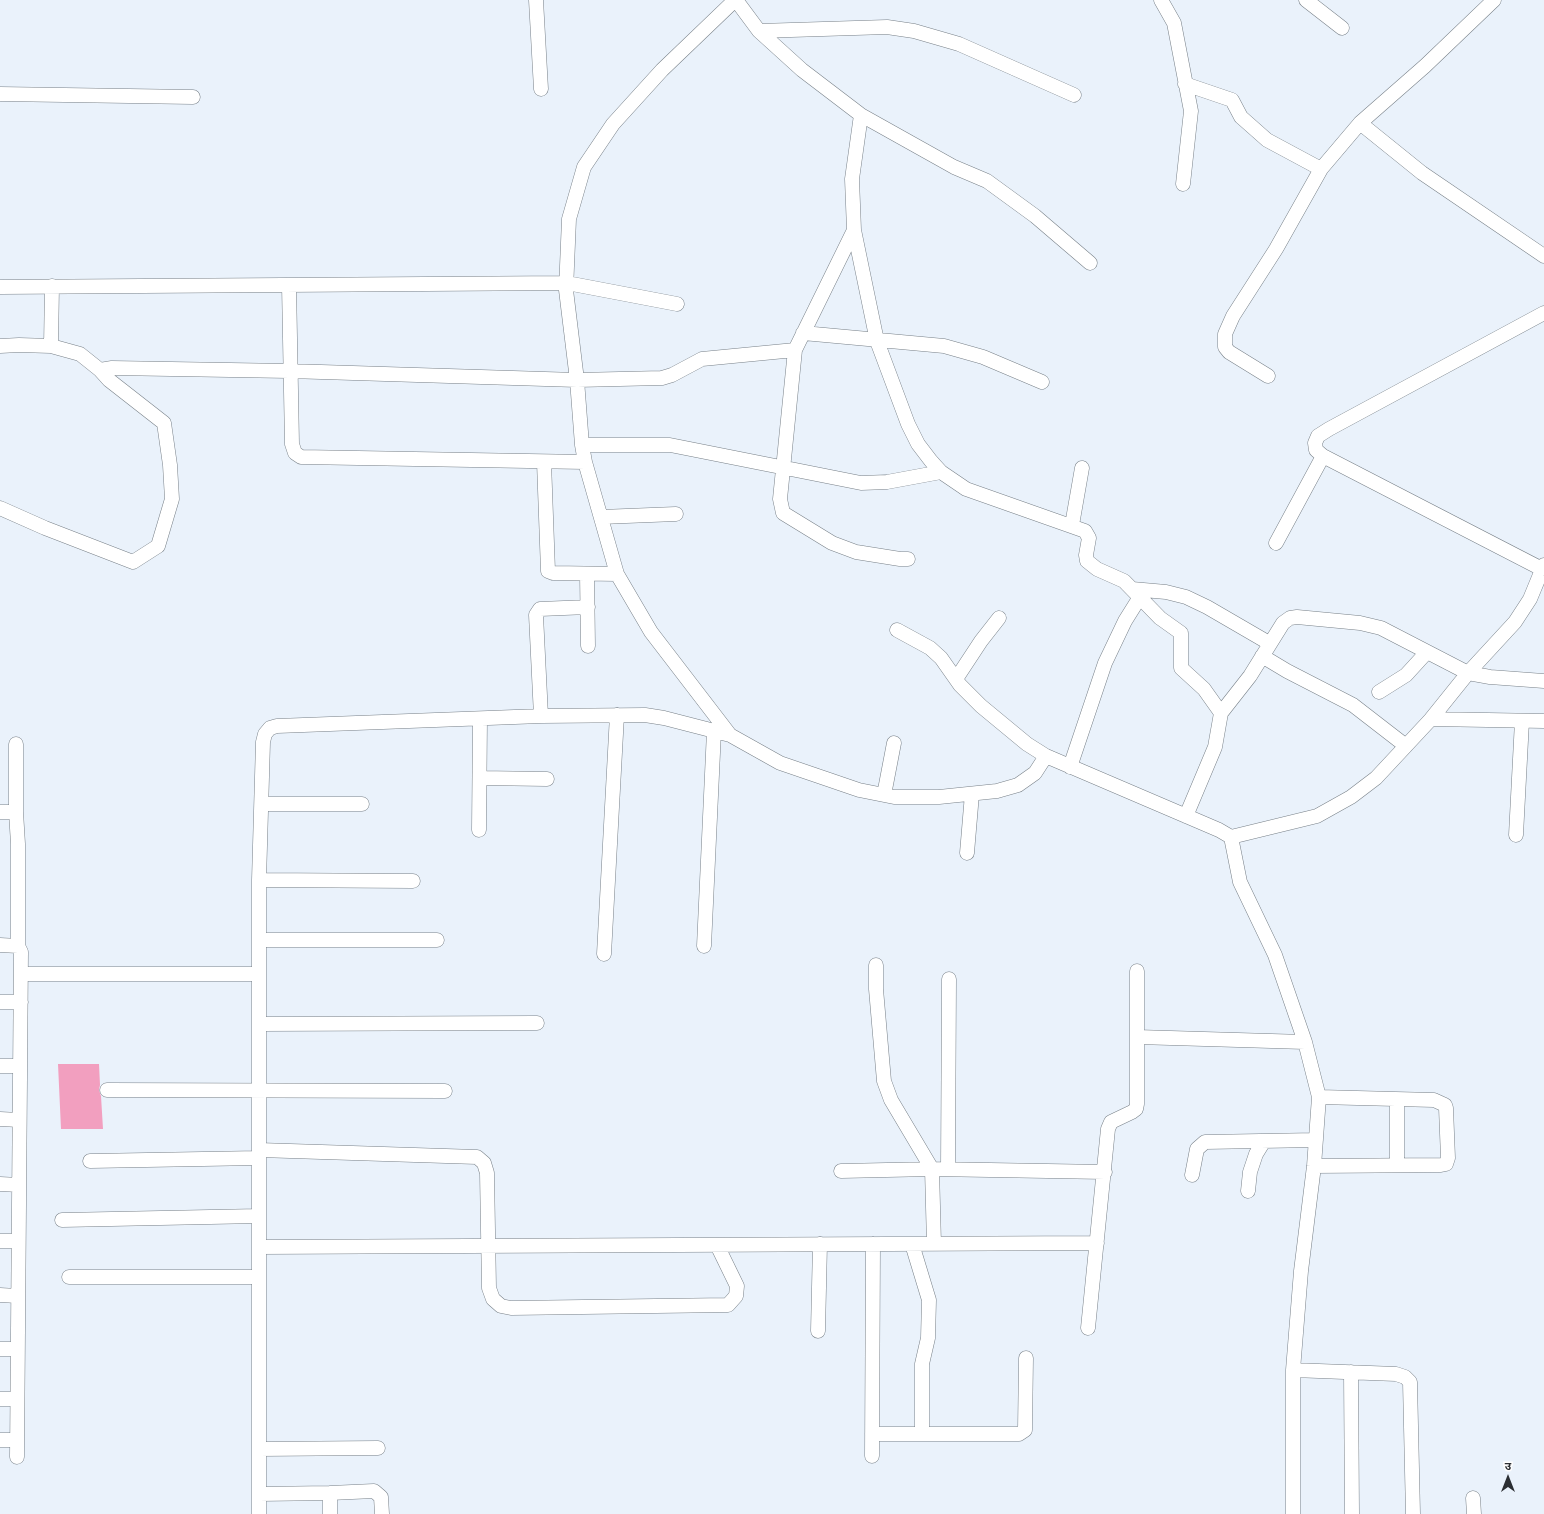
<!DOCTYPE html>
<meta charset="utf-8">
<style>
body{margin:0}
#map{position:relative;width:1544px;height:1514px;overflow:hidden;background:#eaf2fb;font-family:Lato,"Noto Sans Devanagari",sans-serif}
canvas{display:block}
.north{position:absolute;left:1488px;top:1458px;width:40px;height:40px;-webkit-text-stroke:3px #fefefe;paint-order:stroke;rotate:0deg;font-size:11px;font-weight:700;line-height:16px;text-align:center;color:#2b2e32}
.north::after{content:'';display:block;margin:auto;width:14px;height:18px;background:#2b2e32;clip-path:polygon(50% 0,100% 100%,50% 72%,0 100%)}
</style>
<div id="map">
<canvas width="1544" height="1514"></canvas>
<div class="north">उ</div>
</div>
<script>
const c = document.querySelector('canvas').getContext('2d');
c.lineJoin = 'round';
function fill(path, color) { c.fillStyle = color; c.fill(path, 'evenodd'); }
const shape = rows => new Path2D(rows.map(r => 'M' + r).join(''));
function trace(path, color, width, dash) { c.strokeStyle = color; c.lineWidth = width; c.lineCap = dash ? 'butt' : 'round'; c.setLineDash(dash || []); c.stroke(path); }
const building = shape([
 [58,1064,99,1064,100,1085,99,1090,101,1096,103,1129,61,1129]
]);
const street = shape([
 [536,0,541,89],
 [735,0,662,70,613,124,584,167,569,219,566,290,577,380,582,445,585,462,617,574,651,632,730,735,780,763,859,790,894,797,939,797,997,791,1018,785,1035,773,1046,756],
 [736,0,759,31,802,70,861,115,954,167,987,181,1035,216,1090,263],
 [1161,0,1174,23,1191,111,1183,184],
 [1306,0,1342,28],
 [759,31,887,27,914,31,959,44,1074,95],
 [1185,84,1232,100,1241,117,1267,140,1321,169],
 [0,94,193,97],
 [861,115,852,179,854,230,877,341,908,424,918,444,931,461,941,472,966,489,1085,531,1089,538,1086,555,1087,561,1097,569,1124,581,1160,618,1181,633,1181,668,1204,689,1221,713,1215,747,1186,816],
 [1360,123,1422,173,1544,256],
 [854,230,795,350,780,499,783,513,832,543,856,552,900,559,908,559],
 [289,285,292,444,295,453,301,457,585,462],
 [0,287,567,283,677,304],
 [803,333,944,346,983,357,1042,382],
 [0,346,19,345,51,346,80,354,100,370,109,380,164,423,170,465,172,499,158,546,133,562,45,528,0,508],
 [51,346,52,286],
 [100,370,112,368,289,371,577,380,662,378,672,375,702,359,795,350],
 [1268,376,1229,352,1225,347,1225,334,1233,316,1276,249,1321,169,1360,123,1425,66,1494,0],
 [582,445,670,445,861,483,887,482,941,472],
 [544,462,548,571,553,573,617,574],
 [601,517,676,514],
 [1072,525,1082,468],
 [1276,543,1323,456],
 [1542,569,1323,456,1316,450,1315,443,1318,436,1329,429,1544,313],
 [587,574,588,646],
 [1132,589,1166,592,1186,597,1207,607,1269,643],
 [897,630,930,648,941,658,960,685,981,706,1027,744,1046,756,1219,830,1231,837,1240,882,1275,955,1305,1042,1319,1097,1314,1166,1301,1271,1293,1370,1293,1514],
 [1262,656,1287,671,1353,705,1406,746],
 [956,679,981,641,999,618],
 [1379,692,1406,675,1427,652],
 [1221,713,1250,676,1283,623,1290,618,1297,617,1360,623,1381,628,1468,673,1490,677,1544,681],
 [541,716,536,615,540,609,588,607],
 [1431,719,1544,721],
 [16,744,16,812],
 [1070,767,1105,663,1125,621,1140,597],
 [480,778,547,779],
 [884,795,894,743],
 [262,804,362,804],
 [0,812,16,812,18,844,18,946],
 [479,830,480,719],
 [1516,835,1522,721],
 [1231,837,1317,816,1351,797,1376,778,1431,719,1468,673,1515,622,1530,599,1544,565],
 [967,853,972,794],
 [259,880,413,881],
 [259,940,437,940],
 [0,945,18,946,21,952,17,1457],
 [704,946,714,731],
 [604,954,617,715],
 [876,965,876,989,884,1081,891,1100,932,1169,934,1244],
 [21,974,259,974],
 [0,1002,21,1002],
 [259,1024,537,1023],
 [1137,1037,1305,1042],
 [0,1066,19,1066],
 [107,1090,445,1091],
 [0,1119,19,1120],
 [259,1150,477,1157,484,1163,487,1173,489,1288,493,1299,501,1306,511,1308,728,1305,736,1296,737,1286,717,1245],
 [90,1161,259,1158],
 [1397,1164,1397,1100],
 [1314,1166,1441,1165,1446,1164,1448,1158,1446,1108,1445,1105,1434,1100,1319,1097],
 [948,1169,949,979],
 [841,1171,932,1169,1105,1172],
 [1192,1175,1197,1149,1205,1142,1316,1140],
 [0,1184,19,1185],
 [1248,1191,1250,1172,1256,1154,1264,1141],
 [62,1220,259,1216],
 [0,1241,18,1241],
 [912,1244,929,1300,928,1338,922,1364,922,1434],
 [259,1247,1097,1243],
 [69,1277,259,1277],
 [0,1295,17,1296],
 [1088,1328,1108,1129,1111,1122,1132,1112,1136,1109,1137,1104,1137,971],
 [818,1331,820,1244],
 [0,1349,17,1349],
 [1293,1370,1396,1374,1405,1377,1410,1382,1413,1514],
 [1351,1372,1352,1514],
 [0,1399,16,1399],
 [872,1434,1019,1434,1025,1430,1026,1358],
 [0,1440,17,1440],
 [259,1449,378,1448],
 [872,1456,873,1244],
 [330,1493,374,1491,381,1497,382,1514],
 [259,1494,330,1493,330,1514],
 [1473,1498,1474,1514],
 [259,1514,259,880,263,742,265,734,270,728,277,726,541,716,645,715,664,718,730,735]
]);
fill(building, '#f29fbf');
trace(street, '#788088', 15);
trace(street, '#fff', 14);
</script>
